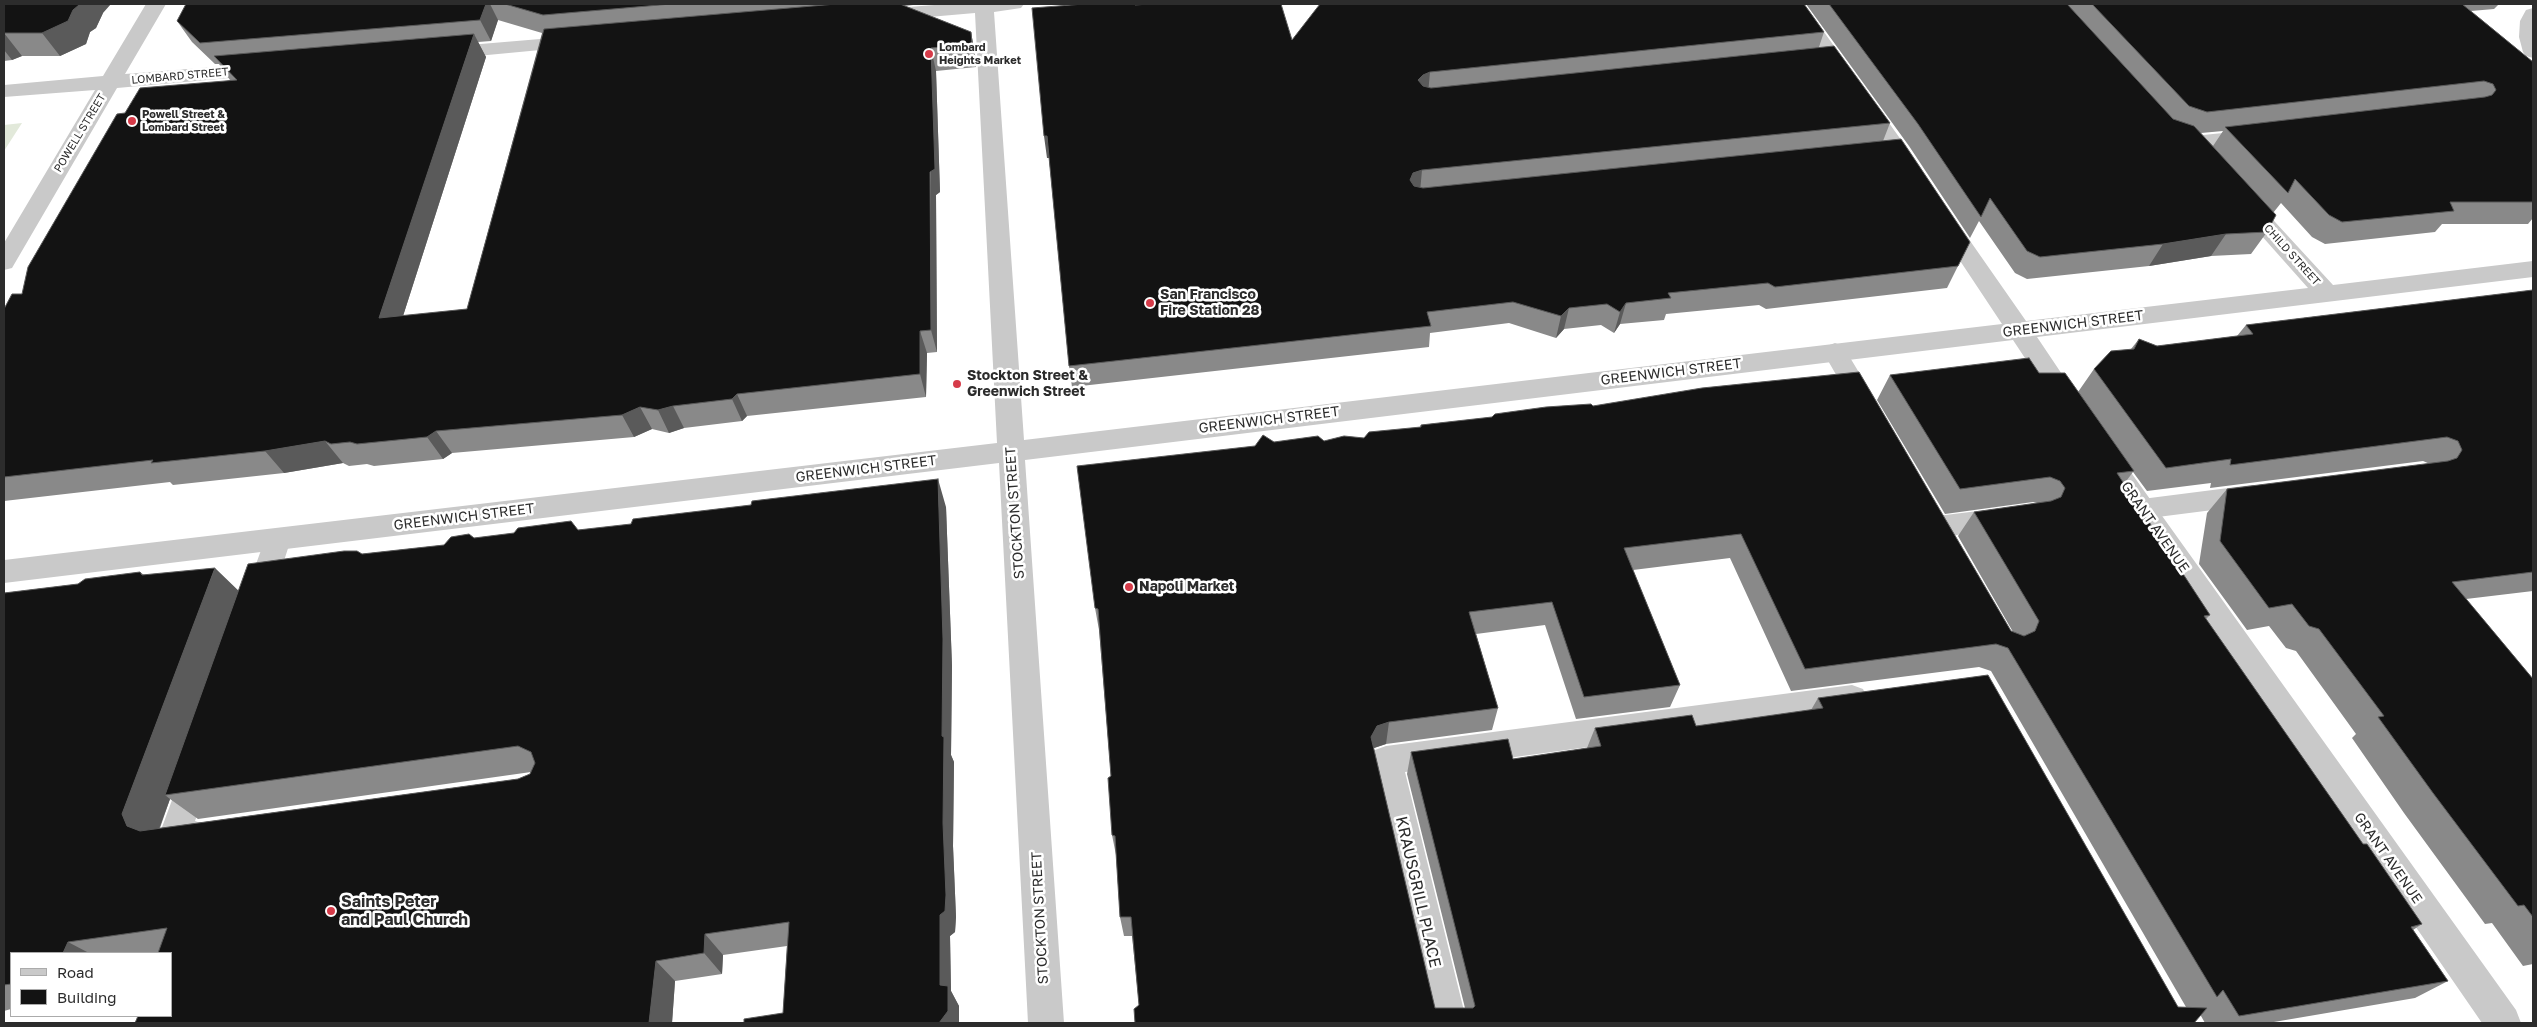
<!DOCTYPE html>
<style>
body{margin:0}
#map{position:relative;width:2537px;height:1027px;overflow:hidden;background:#fff;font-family:"Golos Text",sans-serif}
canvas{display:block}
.frame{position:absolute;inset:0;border:5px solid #2c2c2c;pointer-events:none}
.legend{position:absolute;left:10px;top:952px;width:162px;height:65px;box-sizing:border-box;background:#fff;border:1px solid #ababab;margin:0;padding:6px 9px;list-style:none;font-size:15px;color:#2c2c2c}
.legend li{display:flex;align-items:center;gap:10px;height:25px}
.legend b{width:25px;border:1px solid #ababab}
</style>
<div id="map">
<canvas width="2537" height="1027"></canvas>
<div class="frame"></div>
<ul class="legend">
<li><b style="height:6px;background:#c9c9c9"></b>Road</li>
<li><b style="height:14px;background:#131313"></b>Building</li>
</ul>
</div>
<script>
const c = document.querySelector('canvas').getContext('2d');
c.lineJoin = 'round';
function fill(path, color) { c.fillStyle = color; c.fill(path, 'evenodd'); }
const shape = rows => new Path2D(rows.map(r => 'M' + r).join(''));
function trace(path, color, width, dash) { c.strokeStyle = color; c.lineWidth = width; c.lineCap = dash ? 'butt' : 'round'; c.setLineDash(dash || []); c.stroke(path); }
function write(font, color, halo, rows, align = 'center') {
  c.font = font + ' "Golos Text",sans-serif'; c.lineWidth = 5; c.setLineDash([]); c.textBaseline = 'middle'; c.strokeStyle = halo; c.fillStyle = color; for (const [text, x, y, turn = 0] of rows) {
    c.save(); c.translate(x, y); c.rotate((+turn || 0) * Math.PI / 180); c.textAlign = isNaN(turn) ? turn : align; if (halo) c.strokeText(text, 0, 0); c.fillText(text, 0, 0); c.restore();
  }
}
const green = shape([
 [22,123,4,151,4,125]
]);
const service = shape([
 [2533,8,2533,58,2526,56,2523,52,2519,37,2520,21,2526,10,2533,8],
 [2174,130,2193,136,2253,130,2260,131,2263,136,2260,141,2253,142,2191,149,2167,141,2164,136,2167,131,2174,130],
 [1835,343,1843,346,1875,399,1878,405,1875,411,1866,414,1857,411,1823,352,1827,346,1835,343],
 [2252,485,2261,488,2265,495,2261,502,2252,505,2142,519,2133,516,2129,509,2133,502,2142,499,2252,485],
 [2003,508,2012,511,2016,518,2012,525,2003,528,1937,538,1928,534,1924,527,1928,520,1937,516,2003,508],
 [278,528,287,531,291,539,273,595,269,603,259,606,249,603,245,595,265,539,269,531,278,528],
 [196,761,207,765,211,775,195,821,206,825,210,835,206,845,174,852,163,848,158,838,185,765,196,761]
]);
const minor = shape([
 [146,4,166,4,125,74,263,63,270,65,273,69,270,73,263,75,117,88,12,268,4,270,4,243,95,90,4,97,4,85,103,76,146,4],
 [947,4,1024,4,1021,8,994,12,1024,440,2002,324,1933,220,1936,215,1944,212,1952,215,2026,321,2308,288,2236,207,2233,202,2236,197,2244,195,2252,197,2333,285,2533,261,2533,277,2037,337,2082,404,2078,411,2069,414,2060,411,2013,340,1025,460,1064,1023,1028,1023,999,463,4,583,4,560,997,443,975,13,883,21,876,19,873,15,876,11,883,9,947,4],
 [1784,4,1804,4,1919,165,1922,170,1919,175,1911,177,1903,175,1784,4],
 [576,36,583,38,586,42,583,46,445,59,438,57,435,53,438,49,445,47,576,36],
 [2103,443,2112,446,2516,1010,2521,1023,2482,1023,2094,460,2090,453,2094,446,2103,443],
 [1852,685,1863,689,1867,698,1863,707,1852,711,1405,772,1467,1023,1431,1023,1370,760,1375,750,1386,746,1852,685]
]);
const wall = shape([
 [4,4,103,13,96,28,90,32,86,44,60,56,22,56,12,60,4,61],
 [186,4,914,4,913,5,905,6,971,32,975,55,976,67,936,71,940,192,936,195,937,352,927,353,926,397,747,416,742,421,684,428,669,433,652,429,634,437,452,453,443,459,374,466,367,464,349,466,343,463,284,473,173,485,170,482,4,501,4,309,22,294,125,113,230,80,219,64,215,64,192,42,177,21],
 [498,20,542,33,467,309,403,316,486,57,478,42,491,41],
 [1806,4,2499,4,2494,9,2471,11,2533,62,2533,218,2528,224,2442,224,2435,232,2325,244,2312,237,2281,203,2273,213,2267,232,2251,254,2211,256,2149,266,2027,279,2015,273,1979,221,1970,238,1909,146],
 [2223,131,2213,146,2201,133],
 [1135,5,1292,40,1824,32,1819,47,1890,123,1883,141,1958,266,1947,288,1766,309,1759,305,1666,314,1664,320,1620,324,1614,333,1601,325,1564,329,1556,338,1509,323,1430,333,1429,347,1072,387,1069,366,1049,158,1047,158],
 [2533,290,2533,591,2466,599,2533,679,2533,964,2523,966,2492,923,2485,924,2404,813,2352,738,2356,734,2296,651,2286,648,2269,626,2247,630,2199,564,2207,513,2227,489,2430,464,2423,461,2210,488,2211,483,2147,491,2133,472,2124,484,2210,615,2206,619,2363,844,2422,924,2413,930,2448,981,2415,998,2268,1023,2205,1023,2201,1016,1139,1005,1132,936,1124,936,1120,917,1116,855,1112,835,1111,776,1099,630,1095,608,1255,446,1274,442,1324,441,1364,438,1420,427,1421,425,1593,406,2013,632,1958,536,1974,512,2037,503,2033,502,1945,514,1877,400,1890,375,2039,373,2078,392,2094,369,2131,349,2139,339,2157,346,2237,336,2246,325],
 [1730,558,1791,691,1979,667,1991,671,2186,1007,2178,1007,1818,698,1811,710,1696,726,1595,728,1587,748,1513,759,1411,752,1407,774,1465,1008,1435,1008,1374,749,1374,748,1386,744,1492,730,1498,708,1476,634,1545,625,1576,719,1670,707,1680,685,1633,570],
 [946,507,952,666,951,755,954,762,953,846,956,917,955,932,950,936,951,991,959,1006,959,1023,744,1023,783,1013,787,946,723,955,722,974,675,981,672,1023,135,1023,171,953,11,953,11,1009,4,1011,4,593,78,584,140,572,144,575,238,591,362,554,444,545,474,538,578,530],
 [531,772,530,774,518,779,160,828,170,799,198,819]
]);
const shadedWall = shape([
 [79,4,111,4,103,13,96,28,90,32,86,44,60,56,42,33],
 [486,4,490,4,498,20,491,41,480,20],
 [971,32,975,55,976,67,972,44],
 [4,33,22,56,12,60,4,50],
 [474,34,486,57,395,341,379,318],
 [931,48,936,71,940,192,936,195,937,352,931,330],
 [1430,72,1428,94,1418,80,1423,75],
 [1044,136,1047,136,1051,158,1047,158],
 [1422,170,1420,192,1410,195,1410,180,1413,173],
 [2226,234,2211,256,2149,266,2163,244],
 [1626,303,1620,324,1614,333,1620,312],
 [1569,308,1564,329,1556,338,1561,316],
 [920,331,927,353,926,397,920,374],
 [737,394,747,416,742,421,732,399],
 [673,406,684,428,669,433,658,410],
 [640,407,652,429,634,437,622,415],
 [436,431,452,453,443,459,427,437],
 [325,441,343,463,284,473,265,451],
 [938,479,946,507,952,666,951,755,954,762,953,846,956,917,955,932,950,936,951,991,959,1006,959,1023,939,1023,940,985,940,915,943,823],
 [215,568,243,595,165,795,170,799,156,837,127,826,122,814],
 [1389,722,1386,744,1374,748,1368,759,1371,737,1377,726],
 [705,934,723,955,722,974,704,953],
 [68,942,89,953,63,953],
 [656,961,675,981,672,1023,649,1023]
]);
const building = shape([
 [4,4,79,4,79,5,73,10,68,21,42,33,4,33,4,4],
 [186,4,486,4,480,20,200,43,177,21,186,4],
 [505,4,671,4,543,15,505,4],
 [836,4,900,4,971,32,972,44,931,48,935,169,930,172,931,330,920,331,920,374,737,394,732,399,673,406,658,410,640,407,622,415,436,431,427,437,357,444,350,442,331,444,325,441,265,451,151,463,153,460,4,477,4,309,12,294,22,294,28,267,117,114,125,113,140,88,237,80,214,56,474,34,379,318,467,309,544,29,836,4],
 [1084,4,1135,4,1135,5,1149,4,1281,4,1292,40,1320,4,1804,4,1824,32,1430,72,1423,75,1418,80,1423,86,1431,88,1834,46,1890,123,1422,170,1413,173,1410,180,1414,186,1423,188,1901,139,1970,242,1958,266,1775,287,1768,283,1668,293,1671,298,1626,303,1620,312,1607,304,1569,308,1561,316,1513,302,1427,312,1431,326,1069,366,1047,136,1044,136,1032,8,1084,4],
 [1829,4,2067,4,2173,119,2194,126,2276,215,2267,232,2226,234,2163,244,2040,257,2027,251,1990,198,1981,217,1918,124,1829,4],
 [2092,4,2462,4,2533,62,2533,202,2450,202,2454,211,2342,222,2329,215,2295,179,2288,193,2225,127,2485,97,2492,95,2496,90,2493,84,2484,81,2207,112,2189,106,2092,4],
 [2533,290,2533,572,2452,582,2533,679,2533,917,2524,905,2518,906,2433,793,2378,717,2384,716,2319,629,2309,626,2292,604,2269,608,2220,541,2227,489,2448,461,2457,458,2462,450,2458,441,2447,437,2230,465,2231,459,2166,468,2094,369,2111,351,2134,349,2139,339,2157,346,2253,334,2246,325,2533,290],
 [2029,358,2039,373,2065,373,2134,471,2117,473,2210,615,2204,616,2363,844,2367,844,2422,924,2411,927,2448,981,2239,1016,2223,990,2217,997,2008,648,1996,644,1805,669,1741,534,1624,548,1680,685,1584,697,1552,602,1469,612,1498,708,1389,722,1377,726,1371,737,1435,1008,1473,1008,1475,1006,1411,752,1508,739,1513,759,1601,746,1595,728,1692,715,1696,726,1823,708,1818,698,1988,675,2178,1007,2207,1008,2194,1023,1135,1023,1134,1009,1139,1005,1131,917,1120,917,1115,836,1112,835,1108,778,1111,776,1098,609,1095,608,1077,466,1255,446,1263,435,1274,442,1318,436,1324,441,1344,436,1364,438,1369,432,1421,427,1421,425,1492,417,1495,414,1546,407,1591,404,1593,406,1702,388,1859,372,2011,631,2024,636,2035,631,2039,621,1974,512,2051,501,2061,497,2065,488,2060,481,2050,477,1960,489,1890,375,2029,358],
 [938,479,943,639,942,736,944,737,943,823,946,895,945,911,940,915,940,985,948,986,948,1011,939,1023,744,1023,744,1019,783,1013,789,922,705,934,704,953,656,961,649,1023,135,1023,138,1016,171,1016,171,953,158,953,167,928,68,942,63,953,11,953,11,984,4,985,4,593,78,584,85,579,140,572,142,575,215,568,122,814,127,826,140,831,518,779,530,774,535,763,531,752,518,746,165,795,248,564,344,551,357,551,362,554,444,545,451,537,469,534,474,538,514,533,518,528,571,521,578,530,631,524,633,519,751,505,752,501,938,479]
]);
const markers = [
 [929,54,5,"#d63b49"],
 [132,121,5,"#d63b49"],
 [1150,303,5,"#d63b49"],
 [957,384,5,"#d63b49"],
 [1129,587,5,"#d63b49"],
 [331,911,5,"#d63b49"]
];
const farPoinames = [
 ["Lombard",939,48],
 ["Heights Market",939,61],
 ["Powell Street &",142,115],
 ["Lombard Street",142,128]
];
const farStreetnames = [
 ["LOMBARD STREET",180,76,-5],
 ["POWELL STREET",80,133,-59],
 ["CHILD STREET",2292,255,48]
];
const poiNames = [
 ["San Francisco",1160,295],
 ["Fire Station 28",1160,311],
 ["Stockton Street &",967,376],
 ["Greenwich Street",967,392],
 ["Napoli Market",1139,587]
];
const streetNames = [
 ["GREENWICH STREET",2073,324,-7],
 ["GREENWICH STREET",1671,372,-7],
 ["GREENWICH STREET",1269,420,-7],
 ["GREENWICH STREET",866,469,-7],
 ["STOCKTON STREET",1015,513,-94],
 ["GREENWICH STREET",464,517,-7],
 ["GRANT AVENUE",2155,527,55],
 ["GRANT AVENUE",2388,858,55],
 ["STOCKTON STREET",1040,918,-93]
];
const nearStreetnames = [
 ["KRAUSGRILL PLACE",1418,892,77]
];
const nearPoinames = [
 ["Saints Peter",341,902],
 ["and Paul Church",341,920]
];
fill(green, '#e2e9da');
fill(service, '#c9c9c9');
fill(minor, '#c9c9c9');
fill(wall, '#898989');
fill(shadedWall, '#5a5a5a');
fill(building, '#131313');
trace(building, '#5a5a5a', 1);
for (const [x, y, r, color] of markers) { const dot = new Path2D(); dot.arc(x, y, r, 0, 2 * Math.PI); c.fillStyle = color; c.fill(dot); trace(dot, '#fff', 2); }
write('bold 11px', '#2c2c2c', '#fff', farPoinames, 'left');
write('11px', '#2c2c2c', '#fff', farStreetnames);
write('bold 14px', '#2c2c2c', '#fff', poiNames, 'left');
write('14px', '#2c2c2c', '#fff', streetNames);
write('16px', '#2c2c2c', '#fff', nearStreetnames);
write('bold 16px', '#2c2c2c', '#fff', nearPoinames, 'left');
</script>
